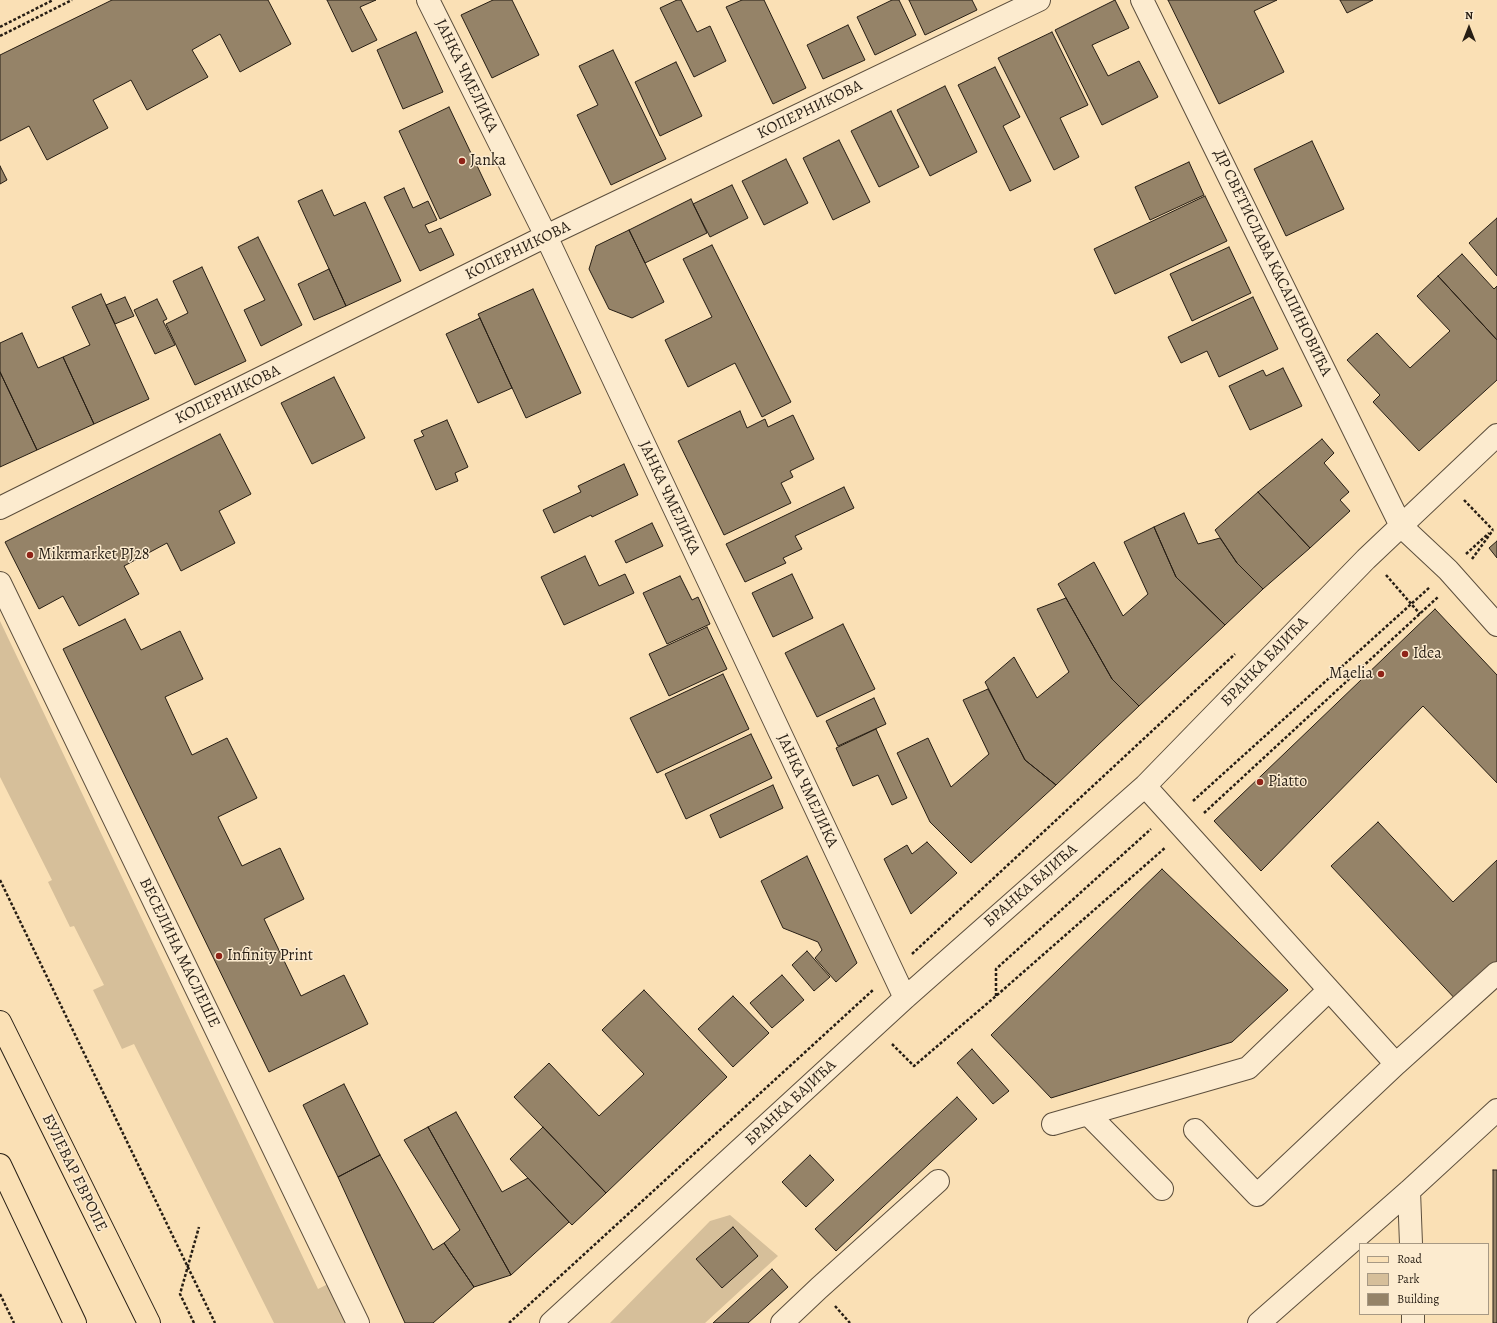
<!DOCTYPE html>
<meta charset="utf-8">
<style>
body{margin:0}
#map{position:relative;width:1497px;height:1323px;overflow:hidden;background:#fae0b5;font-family:Alegreya,serif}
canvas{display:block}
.legend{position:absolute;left:1359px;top:1243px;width:130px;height:72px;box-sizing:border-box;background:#fcebcf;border:1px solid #a79984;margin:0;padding:5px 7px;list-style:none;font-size:12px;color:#271e14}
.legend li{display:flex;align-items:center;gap:8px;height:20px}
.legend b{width:20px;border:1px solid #a79984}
.north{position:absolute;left:1449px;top:8px;width:40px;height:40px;-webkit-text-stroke:3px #fcebcf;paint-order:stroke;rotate:0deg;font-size:11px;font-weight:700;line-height:16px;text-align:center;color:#271e14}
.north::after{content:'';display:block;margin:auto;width:14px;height:18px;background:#271e14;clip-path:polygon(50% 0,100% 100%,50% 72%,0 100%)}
</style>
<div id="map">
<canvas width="1497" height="1323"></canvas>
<ul class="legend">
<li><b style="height:5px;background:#fae0b5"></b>Road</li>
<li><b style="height:11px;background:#d6bf9a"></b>Park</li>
<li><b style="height:11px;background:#958368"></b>Building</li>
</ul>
<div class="north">N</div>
</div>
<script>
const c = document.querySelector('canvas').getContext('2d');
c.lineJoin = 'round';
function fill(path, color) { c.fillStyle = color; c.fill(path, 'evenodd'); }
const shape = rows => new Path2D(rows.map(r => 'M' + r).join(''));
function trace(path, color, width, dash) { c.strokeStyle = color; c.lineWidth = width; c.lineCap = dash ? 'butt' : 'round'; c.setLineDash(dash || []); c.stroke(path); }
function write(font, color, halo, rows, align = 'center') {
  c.font = font + ' Alegreya,serif'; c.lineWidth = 3; c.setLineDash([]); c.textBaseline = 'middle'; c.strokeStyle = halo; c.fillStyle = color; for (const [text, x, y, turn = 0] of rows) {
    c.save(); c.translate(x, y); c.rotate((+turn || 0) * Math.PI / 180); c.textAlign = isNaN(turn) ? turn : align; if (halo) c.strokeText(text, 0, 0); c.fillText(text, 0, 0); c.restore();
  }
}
const green = shape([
 [0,621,318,1289,332,1282,362,1323,274,1323,134,1044,122,1049,93,990,104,985,74,926,70,927,48,882,52,880,0,777],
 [730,1215,778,1256,705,1323,610,1323,710,1221]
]);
const building = shape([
 [112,0,268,0,291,44,240,72,220,34,192,50,208,77,147,110,131,80,93,100,108,128,47,160,29,126,0,141,0,55,112,0],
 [327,0,376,0,360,7,377,40,352,52,327,0],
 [493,0,512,0,539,55,492,78,461,15,493,0],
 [677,0,681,0,697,32,710,26,726,61,694,77,660,8,677,0],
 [742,0,764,0,806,88,773,104,726,7,742,0],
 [892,0,899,0,916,35,875,55,857,17,892,0],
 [909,0,972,0,977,10,925,35,909,0],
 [1115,0,1129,28,1092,45,1108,76,1139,61,1158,97,1102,125,1055,30,1115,0],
 [1168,0,1277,0,1254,11,1284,72,1219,104,1168,0],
 [1340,0,1373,0,1347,13,1340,0],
 [848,25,865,60,823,79,807,45,848,25],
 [416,32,443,92,403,109,377,50,416,32],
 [1052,32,1088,105,1060,118,1079,157,1054,170,998,58,1052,32],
 [613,50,666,159,611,185,577,115,598,105,579,66,613,50],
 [676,62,702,116,660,136,635,82,676,62],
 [995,67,1020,117,1003,126,1031,181,1010,191,958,85,995,67],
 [945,86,977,152,930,176,897,110,945,86],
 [449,107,491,195,440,219,399,131,449,107],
 [891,111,919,167,879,187,851,131,891,111],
 [839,140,870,202,833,220,803,158,839,140],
 [1312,141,1344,209,1286,236,1254,169,1312,141],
 [786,159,808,203,764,225,742,181,786,159],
 [1189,162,1204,195,1150,220,1135,187,1189,162],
 [0,166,7,180,0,184,0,166],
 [732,185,748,218,710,237,693,204,732,185],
 [404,188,413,208,428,201,437,220,425,225,429,233,441,228,454,255,420,271,384,197,404,188],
 [322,190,334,216,365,202,401,281,346,306,298,201,322,190],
 [1205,196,1227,241,1115,294,1094,249,1205,196],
 [691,199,707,233,645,263,629,230,691,199],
 [1497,218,1497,276,1469,243,1497,218],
 [629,230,664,302,632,318,609,309,589,269,596,246,629,230],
 [258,237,302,325,261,346,244,310,265,300,238,247,258,237],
 [712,245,791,402,762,417,735,363,688,387,665,340,712,317,683,259,712,245],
 [1229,247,1251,293,1192,321,1170,274,1229,247],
 [1462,254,1494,289,1497,286,1497,340,1438,276,1462,254],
 [202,267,246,361,195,385,166,324,188,313,173,281,202,267],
 [329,269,346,306,314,320,298,284,329,269],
 [1438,276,1497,340,1497,380,1419,451,1373,402,1380,395,1347,360,1377,333,1410,368,1450,331,1417,296,1438,276],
 [533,289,581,393,526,418,478,314,533,289],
 [101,294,149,399,94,424,63,357,90,345,72,307,101,294],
 [125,297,134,316,115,324,106,305,125,297],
 [1253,297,1278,349,1219,377,1207,351,1181,363,1168,337,1253,297],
 [157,299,167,319,163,321,175,345,155,354,134,310,157,299],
 [480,318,512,388,478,403,446,334,480,318],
 [22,333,38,368,63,357,94,424,37,450,0,372,0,343,22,333],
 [1283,368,1302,406,1250,430,1229,386,1263,370,1266,376,1283,368],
 [0,372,37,450,0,467,0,372],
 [334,377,365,438,312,464,281,403,334,377],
 [740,411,747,428,765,419,768,427,793,415,814,459,790,471,793,477,781,483,791,503,724,535,678,441,740,411],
 [447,420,468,467,455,473,458,481,436,490,414,440,424,436,421,431,447,420],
 [220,434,251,494,219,511,235,543,181,571,167,543,124,566,139,594,79,626,63,596,39,609,5,542,220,434],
 [1322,439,1334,453,1324,463,1349,492,1340,500,1350,511,1310,548,1258,492,1322,439],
 [624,464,638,495,592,517,591,515,554,533,543,510,581,492,578,486,624,464],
 [844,487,854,508,795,536,802,549,783,558,786,563,745,582,726,544,844,487],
 [1258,492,1310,548,1263,589,1237,563,1215,530,1258,492],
 [1184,513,1198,544,1220,538,1237,563,1263,589,1225,625,1176,577,1154,527,1184,513],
 [652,523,663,546,626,563,615,541,652,523],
 [1154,527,1176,577,1225,625,1139,706,1112,679,1058,584,1094,562,1123,616,1148,594,1124,542,1154,527],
 [1497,541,1497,558,1489,548,1497,541],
 [585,556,599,586,625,574,634,593,564,625,541,577,585,556],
 [792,574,813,618,773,637,752,593,792,574],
 [680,576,692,600,698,597,710,624,667,644,643,593,680,576],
 [1066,598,1112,679,1139,706,1056,785,1025,760,985,682,1014,657,1037,698,1069,672,1037,609,1066,598],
 [1435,609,1497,675,1497,783,1423,706,1261,871,1214,821,1435,609],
 [125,619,141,650,180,631,203,679,165,697,192,755,227,738,257,798,218,817,242,866,280,848,304,899,264,919,301,996,344,975,368,1024,269,1072,63,649,125,619],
 [843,624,875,689,817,717,785,653,843,624],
 [707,627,727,669,669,696,649,654,707,627],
 [723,674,749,729,657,773,630,718,723,674],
 [988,689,1025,760,1056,785,971,863,930,822,897,753,928,738,951,787,989,754,963,700,988,689],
 [874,698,886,724,838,746,826,721,874,698],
 [876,729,907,798,892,805,878,775,853,786,836,748,876,729],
 [751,734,772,778,686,819,665,774,751,734],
 [773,785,783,808,720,838,710,815,773,785],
 [1378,822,1453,902,1497,860,1497,967,1459,1003,1331,866,1378,822],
 [927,842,957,873,911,914,884,859,907,845,912,854,927,842],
 [807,856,857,963,836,982,815,958,822,950,818,942,783,928,761,881,807,856],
 [1162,869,1288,990,1232,1042,1051,1098,991,1035,1162,869],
 [807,951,830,977,814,991,792,965,807,951],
 [782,975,804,1000,772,1028,750,1003,782,975],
 [644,990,727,1077,606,1193,514,1097,549,1063,599,1116,644,1074,602,1030,644,990],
 [733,996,769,1033,733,1067,698,1029,733,996],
 [972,1049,1009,1091,993,1104,957,1063,972,1049],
 [344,1084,380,1155,338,1177,303,1105,344,1084],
 [957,1097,977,1119,836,1251,815,1229,957,1097],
 [456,1112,502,1192,528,1178,569,1222,511,1275,428,1127,456,1112],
 [428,1127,511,1275,474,1287,444,1243,460,1230,404,1140,428,1127],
 [543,1127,606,1193,572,1225,510,1159,543,1127],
 [380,1155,433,1250,444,1243,474,1287,433,1323,405,1323,338,1177,380,1155],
 [810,1155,834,1180,806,1207,782,1182,810,1155],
 [1493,1170,1497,1170,1497,1323,1493,1323,1493,1170],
 [733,1227,758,1256,722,1288,696,1259,733,1227],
 [772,1269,788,1287,748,1323,713,1323,772,1269]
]);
const path = shape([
 [0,27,53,0],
 [0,36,72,0],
 [1464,500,1493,530],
 [1466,554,1489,533],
 [1472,559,1493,530],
 [1386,575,1420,614],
 [1193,801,1430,587],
 [1204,813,1438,597],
 [0,880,215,1323],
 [912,954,1235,654],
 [996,996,996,969,1151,829],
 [892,1044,914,1066,996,996,1166,847],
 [0,1294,14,1323],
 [835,1306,850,1323],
 [194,1323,180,1294,199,1227],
 [509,1323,873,990]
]);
const minor = shape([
 [428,0,546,236,905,998],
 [1142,0,1401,526,1448,570,1497,625],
 [0,508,546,236,1039,0],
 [0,583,358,1323],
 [1145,786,1396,1064],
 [1088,1114,1162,1189],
 [1053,1124,1248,1068,1329,990],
 [1195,1130,1257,1195,1396,1064,1497,973],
 [1409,1191,1411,1244],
 [1413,1314,1413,1323],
 [551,1323,905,998,1145,786,1366,559,1497,435],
 [782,1323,819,1288,938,1181],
 [1259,1323,1409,1191,1497,1110]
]);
const major = shape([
 [0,1022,149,1323],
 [0,1165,75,1323]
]);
const markers = [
 [462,161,4,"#8f2418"],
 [30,555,4,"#8f2418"],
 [1405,654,4,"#8f2418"],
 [1381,674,4,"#8f2418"],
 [1260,782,4,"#8f2418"],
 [219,956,4,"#8f2418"]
];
const streetNames = [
 ["ЈАНКА ЧМЕЛИКА",466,76,64],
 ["КОПЕРНИКОВА",810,110,-26],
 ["КОПЕРНИКОВА",518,251,-26],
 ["ДР СВЕТИСЛАВА КАСАПИНОВИЋА",1272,263,64],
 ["КОПЕРНИКОВА",228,395,-26],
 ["ЈАНКА ЧМЕЛИКА",669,498,65],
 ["БРАНКА БАЈИЋА",1265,662,-46],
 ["ЈАНКА ЧМЕЛИКА",807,791,65],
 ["БРАНКА БАЈИЋА",1031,886,-41],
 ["ВЕСЕЛИНА МАСЛЕШЕ",179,953,64],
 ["БРАНКА БАЈИЋА",791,1103,-43],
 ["БУЛЕВАР ЕВРОПЕ",74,1173,64]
];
const poiNames = [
 ["Janka",470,161],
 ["Mikrmarket PJ28",38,555],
 ["Idea",1413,654],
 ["Maelia",1373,674,"right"],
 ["Piatto",1268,782],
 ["Infinity Print",227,956]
];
fill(green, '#d6bf9a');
fill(building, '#958368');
trace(building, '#271e14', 1);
trace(minor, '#5c4e3c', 24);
trace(major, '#271e14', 24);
trace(path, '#271e14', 2.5, [3, 2]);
trace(minor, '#fcebcf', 22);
trace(major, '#fae0b5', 22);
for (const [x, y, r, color] of markers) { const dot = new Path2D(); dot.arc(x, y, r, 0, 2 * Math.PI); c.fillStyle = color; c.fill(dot); trace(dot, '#fcebcf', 1.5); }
write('16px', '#271e14', '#fcebcf', streetNames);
write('16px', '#271e14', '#fcebcf', poiNames, 'left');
</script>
